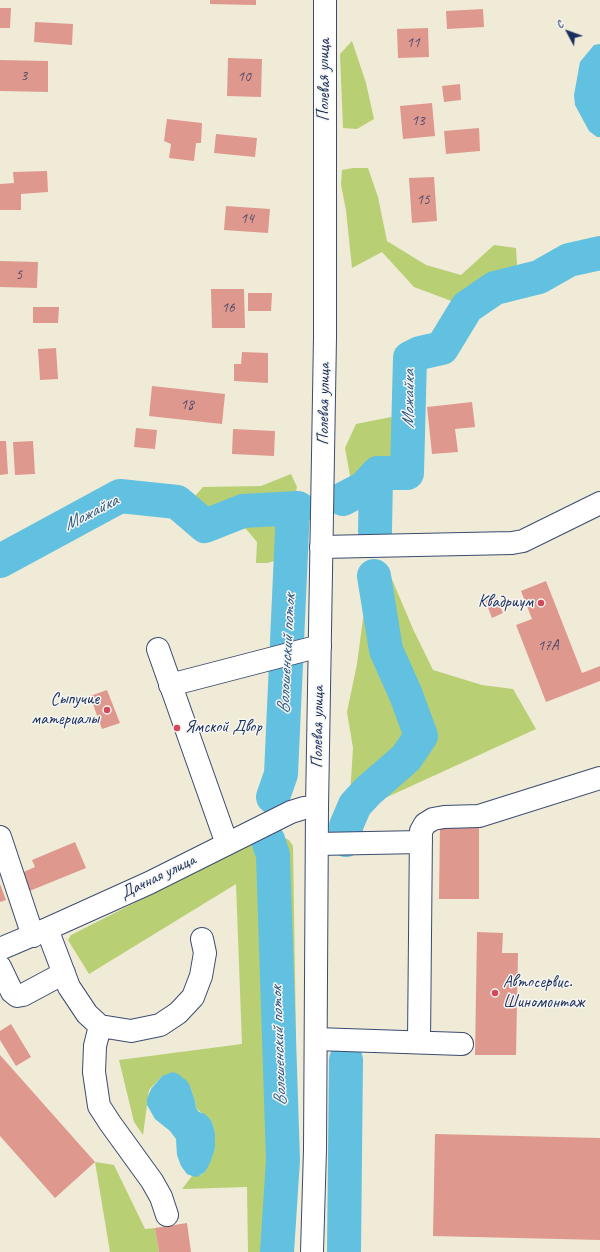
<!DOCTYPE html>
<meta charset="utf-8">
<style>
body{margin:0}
#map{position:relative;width:600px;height:1252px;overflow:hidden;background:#efebd7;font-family:Caveat,sans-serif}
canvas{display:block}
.north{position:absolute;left:548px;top:12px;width:40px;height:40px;-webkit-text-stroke:3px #f6f6f2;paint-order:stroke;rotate:311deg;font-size:11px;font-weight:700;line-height:16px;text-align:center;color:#1b2f5e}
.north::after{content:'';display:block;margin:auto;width:14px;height:18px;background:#1b2f5e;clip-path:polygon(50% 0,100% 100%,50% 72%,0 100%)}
</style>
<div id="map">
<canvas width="600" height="1252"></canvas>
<div class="north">С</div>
</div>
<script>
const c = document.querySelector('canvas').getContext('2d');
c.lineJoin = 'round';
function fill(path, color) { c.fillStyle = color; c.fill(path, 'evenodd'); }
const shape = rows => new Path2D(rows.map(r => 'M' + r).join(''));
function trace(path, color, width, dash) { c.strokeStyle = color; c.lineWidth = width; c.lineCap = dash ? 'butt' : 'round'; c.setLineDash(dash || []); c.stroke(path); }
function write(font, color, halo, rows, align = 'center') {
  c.font = font + ' Caveat,sans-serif'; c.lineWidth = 3; c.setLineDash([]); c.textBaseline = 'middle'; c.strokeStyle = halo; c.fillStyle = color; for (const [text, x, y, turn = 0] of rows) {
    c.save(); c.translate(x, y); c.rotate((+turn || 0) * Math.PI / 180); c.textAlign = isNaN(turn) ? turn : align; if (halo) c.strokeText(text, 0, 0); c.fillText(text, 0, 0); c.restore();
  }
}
const green = shape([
 [352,41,366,83,374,119,357,129,343,128,340,54],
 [353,168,368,168,378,197,387,241,426,265,461,275,494,245,516,248,519,295,454,302,414,287,382,252,352,268,346,210,341,185,342,170],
 [391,417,401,429,397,459,363,481,351,481,345,448,356,424],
 [291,474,297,487,282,559,267,563,256,563,257,542,246,529,191,504,195,496,203,487,261,486],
 [382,572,388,573,391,577,413,629,433,670,482,685,513,689,536,729,372,804,350,795,353,748,347,712,357,664,368,581],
 [267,836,273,836,283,837,289,840,293,846,296,1039,292,1191,289,1252,248,1252,247,1187,182,1189,192,1176,201,1175,205,1172,215,1148,215,1133,212,1122,196,1108,195,1101,190,1086,162,1076,149,1090,143,1135,134,1122,119,1060,242,1044,236,884,89,974,68,940,71,935],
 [95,1162,114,1165,145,1229,155,1228,159,1252,110,1252]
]);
const water = shape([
 [600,44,600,137,597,137,589,131,575,105,574,95,580,62,594,45],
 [173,1072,178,1074,187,1081,190,1086,195,1101,196,1108,199,1112,205,1114,209,1118,212,1122,215,1133,215,1148,210,1163,205,1172,197,1177,192,1176,187,1174,181,1166,177,1155,176,1139,170,1131,155,1119,147,1105,147,1099,151,1089,162,1076]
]);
const river = shape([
 [343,499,364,488,378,473,407,473,410,358,420,353,442,348,467,307,495,288,539,277,569,260,600,253],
 [375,532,376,475],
 [0,561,120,496,177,502,205,526,243,511,298,508],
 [273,797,281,774,293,509],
 [268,840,273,855,283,1160,277,1252],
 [346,840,346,826,355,805,368,791,406,758,421,736,406,695,386,650,374,576],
 [344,1252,346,1060]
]);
const building = shape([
 [210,0,256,0,256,5,210,4],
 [0,8,11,8,10,28,0,28],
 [483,9,484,27,447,29,446,11],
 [35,22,73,24,72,45,34,42],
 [428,28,429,57,398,58,397,29],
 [228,58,262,59,261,97,227,96],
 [0,60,48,61,48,92,0,91],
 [460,84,461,100,444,102,442,86],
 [432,103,435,136,403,139,400,106],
 [167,119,202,123,201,143,196,143,194,161,169,158,171,144,164,141],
 [479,128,480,151,446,154,444,131],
 [216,134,257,138,255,157,214,153],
 [47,171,48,192,21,194,21,210,0,210,0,184,14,183,13,172],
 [434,177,437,221,412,223,409,178],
 [226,206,270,209,268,233,224,230],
 [0,261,38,262,37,288,0,287],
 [211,289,244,289,245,328,212,328],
 [248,293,272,293,271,311,248,311],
 [33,307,59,307,58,323,33,323],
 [56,348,58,379,40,380,38,349],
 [242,352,268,353,268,383,234,381,234,364,241,364],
 [152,386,225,394,222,424,149,416],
 [472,402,475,427,455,429,458,452,432,454,427,407],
 [136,428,157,430,155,449,134,447],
 [233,429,275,431,274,456,232,454],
 [0,441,6,441,8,474,0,475],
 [33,441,35,474,15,475,13,442],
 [546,581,582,673,600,666,600,681,546,702,516,625,532,619,521,591],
 [495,595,503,613,492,618,485,600],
 [107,690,120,723,102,729,90,696],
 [440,825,479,825,479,899,439,899],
 [75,842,86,868,27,892,19,874,35,867,32,860],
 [0,884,6,900,0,902],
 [477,932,503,933,502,953,518,953,516,1055,475,1055],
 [11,1024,31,1057,16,1066,0,1040,0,1031],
 [0,1055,95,1162,55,1198,0,1136],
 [435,1134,600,1138,600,1240,433,1236],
 [187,1223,191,1252,159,1252,155,1228]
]);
const minor = shape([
 [321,547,512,543,523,541,600,503],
 [158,649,227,844],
 [170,685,320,646],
 [0,837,33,936],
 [317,844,421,842],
 [47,929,69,987,87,1014,100,1026,131,1031,160,1025,178,1013,193,997,201,976,205,953,202,939],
 [0,949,47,929,149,883,291,812,304,808,317,807],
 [0,967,12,992,17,996,23,995,64,973],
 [100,1026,95,1046,94,1072,99,1106,110,1123,152,1181,161,1197,167,1215],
 [316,1039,462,1044],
 [419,1042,421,831,425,824,433,819,444,817,479,816,600,778]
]);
const major = shape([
 [312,1252,315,1149,317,807,325,337,325,0]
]);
const markers = [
 [541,603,4,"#d1495b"],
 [107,710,4,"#d1495b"],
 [177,728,4,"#d1495b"],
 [495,993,4,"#d1495b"]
];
const numberNames = [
 ["11",413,43],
 ["3",24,76],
 ["10",244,77],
 ["13",418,121],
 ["15",423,200],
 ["14",247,219],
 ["5",19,275],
 ["16",228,308],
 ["18",187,405],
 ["17А",548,646]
];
const streetNames = [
 ["Полевая улица",325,80,-90],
 ["Полевая улица",324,404,-89],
 ["Полевая улица",318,727,-89],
 ["Дачная улица",158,877,-26]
];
const poiNames = [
 ["Квадриум",533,603],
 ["Сыпучие",99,700],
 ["материалы",99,720],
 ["Ямской Двор",185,728,"left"],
 ["Автосервис.",503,983,"left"],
 ["Шиномонтаж",503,1003,"left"]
];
const waterNames = [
 ["Можайка",409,399,-89],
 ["Можайка",91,513,-27],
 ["Волошенский поток",287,654,-87],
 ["Волошенский поток",279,1046,-92]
];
fill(green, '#b9cf73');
fill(water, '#62c0e0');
trace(river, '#62c0e0', 34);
fill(building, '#df988e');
trace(minor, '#3b4b70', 24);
trace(major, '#3b4b70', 24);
trace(minor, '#fff', 22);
trace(major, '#fff', 22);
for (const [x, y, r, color] of markers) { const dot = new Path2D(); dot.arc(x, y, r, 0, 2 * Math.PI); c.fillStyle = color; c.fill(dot); trace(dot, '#f6f6f2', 1.5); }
write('15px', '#4c496a', null, numberNames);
write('17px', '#1b2f5e', '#f6f6f2', streetNames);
write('17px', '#1b2f5e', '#f6f6f2', poiNames, 'right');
write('italic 18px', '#305a85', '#f6f6f2', waterNames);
</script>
